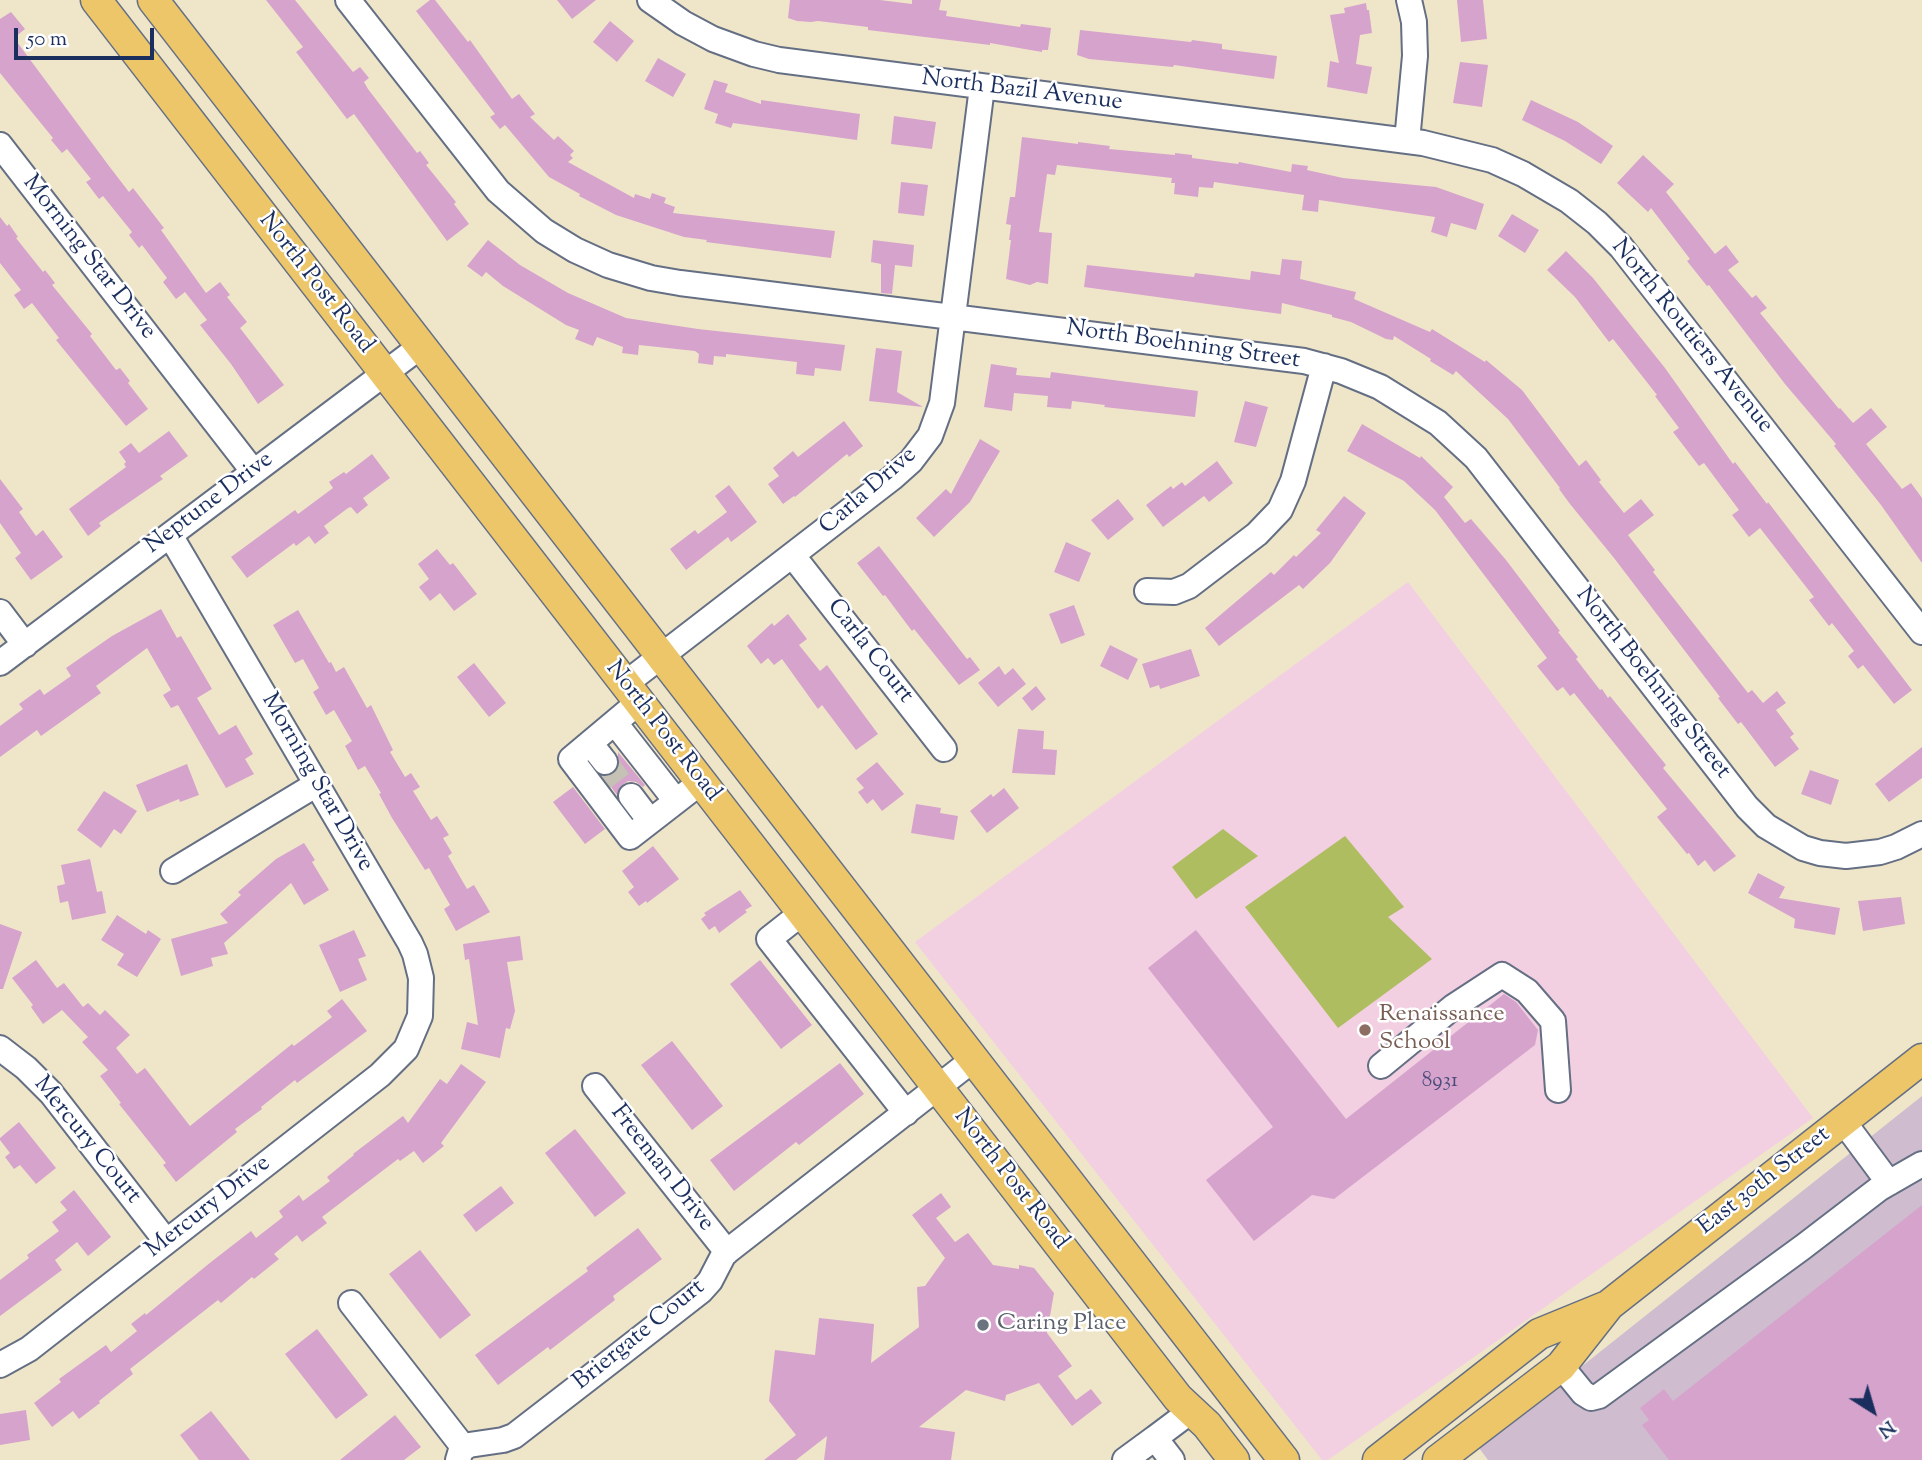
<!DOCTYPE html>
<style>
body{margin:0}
#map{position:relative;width:1922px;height:1460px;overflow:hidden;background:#efe6ca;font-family:"Sorts Mill Goudy",serif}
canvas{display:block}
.north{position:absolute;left:1838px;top:1376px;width:70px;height:70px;-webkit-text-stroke:5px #fff;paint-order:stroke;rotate:143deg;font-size:19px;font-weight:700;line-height:28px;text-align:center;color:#1b2f5e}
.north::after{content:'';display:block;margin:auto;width:24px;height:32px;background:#1b2f5e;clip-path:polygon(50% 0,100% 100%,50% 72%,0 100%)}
.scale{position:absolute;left:14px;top:28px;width:140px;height:32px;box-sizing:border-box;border:4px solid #1b2f5e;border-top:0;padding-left:9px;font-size:21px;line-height:24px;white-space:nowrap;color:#1b2f5e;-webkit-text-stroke:5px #fff;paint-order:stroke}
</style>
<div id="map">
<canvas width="1922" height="1460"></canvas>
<div class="north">N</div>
<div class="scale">50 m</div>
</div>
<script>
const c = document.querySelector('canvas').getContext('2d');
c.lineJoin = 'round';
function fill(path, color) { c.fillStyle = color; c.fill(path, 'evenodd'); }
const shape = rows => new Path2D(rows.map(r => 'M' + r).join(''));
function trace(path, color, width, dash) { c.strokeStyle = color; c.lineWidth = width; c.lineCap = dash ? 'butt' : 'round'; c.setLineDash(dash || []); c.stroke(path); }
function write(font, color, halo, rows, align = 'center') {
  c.font = font + ' "Sorts Mill Goudy",serif'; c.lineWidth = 5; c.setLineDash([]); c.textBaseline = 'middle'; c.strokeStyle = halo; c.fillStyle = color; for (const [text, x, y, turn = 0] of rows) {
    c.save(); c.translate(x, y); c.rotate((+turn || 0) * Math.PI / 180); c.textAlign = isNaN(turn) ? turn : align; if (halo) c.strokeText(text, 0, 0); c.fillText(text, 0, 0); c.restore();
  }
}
const built = shape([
 [1408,582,1813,1118,1328,1460,1322,1460,915,942]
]);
const industrial = shape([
 [1922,1096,1922,1460,1488,1460,1479,1448]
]);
const green = shape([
 [1223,829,1258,856,1196,899,1172,867],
 [1345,836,1404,907,1388,917,1432,959,1338,1028,1245,907]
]);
const building = shape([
 [266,0,295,0,353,72,360,67,369,78,364,82,368,89,417,153,420,151,429,163,426,165,456,202,454,204,469,224,447,241,354,114,347,119,296,52,303,47],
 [430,0,435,0,468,42,470,40,512,99,519,94,535,114,530,117,554,140,558,136,574,151,570,155,573,158,568,162,634,198,635,194,650,199,652,193,666,198,664,203,675,207,673,213,835,231,831,258,706,242,707,240,684,237,616,215,579,196,580,194,549,177,505,125,500,129,490,117,495,114,416,11],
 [557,0,596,0,572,19],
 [790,0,880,0,912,4,912,0,941,0,939,10,947,11,946,16,1020,27,1021,24,1051,28,1048,50,1042,50,1042,52,990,43,990,45,868,30,868,27,818,21,811,22,797,21,788,18],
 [1457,0,1483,0,1487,39,1461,42],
 [1366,3,1367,10,1369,10,1372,33,1360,35,1356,64,1372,67,1367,94,1327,87,1330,61,1339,63,1330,15,1345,13,1344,8],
 [11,12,25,29,14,38,109,166,129,192,133,188,164,228,161,230,206,293,220,282,230,295,227,297,247,322,240,328,284,385,258,404,231,364,200,325,207,320,185,292,176,299,163,282,167,278,142,245,139,248,129,235,132,232,103,196,99,199,86,182,91,179,67,149,62,153,51,140,53,138,0,73,0,19],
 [610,21,634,41,617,62,593,42],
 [1080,30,1191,42,1192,40,1222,44,1222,49,1277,56,1274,79,1174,65,1173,67,1089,59,1077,55],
 [658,58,686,74,673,97,645,81],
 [1460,62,1488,65,1482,107,1453,103],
 [714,80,728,84,725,92,761,104,761,100,860,114,857,140,733,123,731,128,715,123,718,114,704,109],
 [1531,100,1578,122,1613,146,1601,164,1565,141,1522,120],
 [894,116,936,122,932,149,891,144],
 [1022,137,1078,144,1078,142,1110,146,1109,149,1175,155,1175,153,1192,155,1192,158,1238,164,1239,162,1291,172,1292,164,1308,166,1307,170,1343,178,1436,187,1484,204,1476,230,1451,223,1447,237,1431,232,1435,217,1319,200,1318,212,1302,210,1304,195,1214,182,1213,188,1199,187,1198,197,1174,194,1175,183,1171,183,1172,178,1057,165,1055,175,1047,174,1039,232,1052,233,1048,284,1037,282,1030,285,1006,279,1011,240,1009,240,1011,225,1006,224,1010,197,1015,197],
 [1643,155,1674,184,1666,192,1715,254,1726,245,1739,262,1728,270,1752,298,1756,295,1767,308,1760,313,1839,409,1840,408,1853,423,1871,408,1887,427,1866,444,1902,489,1911,483,1922,498,1922,563,1881,505,1834,446,1836,444,1785,384,1709,285,1707,286,1687,261,1690,259,1651,208,1648,212,1617,183],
 [901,182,928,185,924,216,898,213],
 [1512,214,1539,230,1525,253,1498,236],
 [0,217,7,226,9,224,18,237,16,238,43,272,45,270,55,283,52,285,92,334,90,336,116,370,120,368,130,381,128,383,148,409,126,426,56,340,59,338,32,303,24,309,14,295,21,290,0,263],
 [488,240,520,265,568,293,626,318,698,329,845,345,841,371,815,368,814,376,796,374,797,362,726,354,726,357,714,356,713,365,698,363,699,354,695,351,639,345,638,355,622,353,623,347,597,337,593,346,575,339,579,330,566,325,503,286,486,272,482,277,467,266],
 [873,240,914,245,912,267,895,265,892,294,881,293,881,264,871,262],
 [1566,251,1593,278,1665,368,1733,464,1735,462,1767,504,1768,502,1912,690,1894,704,1863,665,1858,669,1848,656,1854,651,1832,623,1829,626,1809,600,1814,597,1760,528,1749,537,1732,515,1739,510,1704,463,1699,466,1673,432,1679,428,1655,396,1657,395,1613,339,1609,342,1575,297,1547,270],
 [1282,259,1302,261,1300,279,1356,292,1354,299,1430,332,1432,329,1485,362,1486,360,1522,390,1579,466,1586,460,1601,480,1599,482,1624,513,1641,499,1654,515,1628,535,1655,570,1653,572,1748,693,1752,690,1763,703,1777,691,1786,703,1776,710,1794,734,1790,737,1799,749,1775,767,1741,722,1738,724,1718,698,1720,697,1614,558,1570,504,1559,489,1560,488,1508,419,1456,371,1453,375,1430,361,1431,359,1394,336,1393,340,1386,339,1351,322,1332,317,1332,315,1282,303,1281,314,1084,287,1087,265,1194,277,1195,273,1250,280,1251,271,1280,275],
 [876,348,902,351,897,392,923,407,869,401],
 [991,364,1017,368,1016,375,1050,378,1051,372,1198,391,1195,417,1104,407,1105,405,1072,401,1071,409,1047,407,1048,396,1014,393,1012,411,984,407],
 [1245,401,1268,407,1256,447,1234,442],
 [844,421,863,446,849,457,847,454,795,497,794,496,783,504,768,484,779,476,773,468,793,451,798,457],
 [1362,424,1420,458,1421,456,1453,487,1444,497,1465,523,1471,519,1506,560,1560,631,1558,632,1578,657,1576,659,1600,690,1602,689,1608,698,1610,696,1666,765,1663,768,1736,856,1714,872,1705,860,1698,866,1689,853,1687,854,1657,817,1667,809,1663,804,1574,693,1570,696,1563,687,1557,691,1537,666,1547,658,1435,510,1404,481,1347,451],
 [169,431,188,456,160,476,163,479,99,523,101,526,88,536,69,509,126,467,124,464,126,462,119,452,131,443,139,453],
 [980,439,1000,451,970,502,934,537,916,518,946,489,951,494],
 [372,454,390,478,363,498,368,505,357,514,351,507,348,508,324,526,329,533,315,544,309,536,296,546,294,543,247,578,231,557,295,510,298,514,333,488,329,482,344,472,346,474],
 [1217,461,1233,483,1209,502,1204,496,1163,527,1146,505,1171,486,1173,489,1182,482,1185,486],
 [0,479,23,509,19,512,36,536,43,530,63,557,31,580,15,558,21,553,0,523],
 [729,485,757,522,731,542,728,537,686,570,670,549,695,530,698,534,727,512,715,496],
 [1344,496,1366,513,1330,563,1303,589,1299,585,1219,646,1205,628,1271,572,1274,575,1294,555,1296,557,1321,533,1316,530],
 [1118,499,1134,519,1108,540,1091,520],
 [1066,542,1091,553,1079,582,1054,572],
 [879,546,967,659,970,657,980,670,959,685,914,629,912,631,885,595,883,596,857,563],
 [437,549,450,565,453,563,477,594,454,611,440,593,430,601,419,587,429,579,418,564],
 [1074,605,1085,635,1061,644,1049,614],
 [161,609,177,638,181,636,212,689,197,698,219,735,236,725,253,754,245,759,254,774,226,788,178,705,171,708,163,695,171,690,147,648,96,686,101,693,41,736,37,730,0,757,0,726,23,709,19,704,40,689,44,695,71,676,66,668,112,636],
 [298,610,329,663,331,662,336,672,344,667,367,708,371,705,393,750,390,752,405,777,411,773,420,787,413,791,431,820,437,816,449,835,443,838,452,853,448,856,467,889,474,885,490,912,456,931,444,909,450,905,429,868,425,870,392,818,379,794,381,793,365,766,358,770,345,746,352,741,334,710,326,715,313,692,319,688,303,659,295,663,273,625],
 [788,614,807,639,799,645,820,671,827,665,878,734,856,750,822,705,818,709,782,659,774,665,768,658,761,664,747,646,772,623,774,626],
 [1110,645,1138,659,1128,680,1100,666],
 [1191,649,1200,676,1160,689,1159,685,1150,688,1142,664],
 [474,663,506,703,489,717,457,677],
 [999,666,1005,675,1013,668,1026,684,998,707,978,683],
 [1036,686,1046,699,1032,711,1022,698],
 [1018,729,1044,731,1043,749,1057,750,1055,775,1012,773],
 [1922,747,1922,778,1889,802,1875,784],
 [618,752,645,785,643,787,636,782,628,781,622,785,617,795,603,776,614,774,618,768],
 [877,762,904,794,882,811,873,799,867,804,858,792,864,788,856,779],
 [187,764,199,795,180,802,179,799,147,812,136,785],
 [1810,770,1839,780,1831,805,1801,794],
 [573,787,605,829,585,844,553,802],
 [1004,788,1019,808,987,833,970,811,991,794,993,797],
 [104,791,137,811,121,834,114,829,101,848,77,830],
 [916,804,941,808,940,813,958,816,954,840,911,833],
 [304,843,315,860,312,862,329,890,304,905,291,883,224,943,228,954,211,958,213,966,181,976,171,939,228,923,220,914,241,895,238,892,276,859],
 [653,846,679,879,647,903,646,901,639,906,628,892,634,887,622,871],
 [90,859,97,892,102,891,106,913,72,920,68,901,60,903,57,886,65,884,61,865],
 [1758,873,1785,887,1779,898,1840,908,1835,935,1794,928,1795,919,1748,893],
 [740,890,752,906,745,910,747,912,719,933,715,926,709,930,701,919,706,915,704,913],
 [1901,897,1905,924,1863,931,1858,901],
 [117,915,146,934,148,930,161,939,137,977,117,965,124,954,101,940],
 [0,924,22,932,3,989,0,989],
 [354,930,366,956,358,959,367,980,340,992,319,945],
 [1196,930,1346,1119,1504,994,1516,1002,1538,1030,1535,1045,1334,1199,1312,1195,1254,1241,1206,1180,1273,1127,1148,968],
 [520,936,523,960,507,962,515,1011,510,1029,506,1028,500,1058,461,1049,467,1022,478,1025,469,959,465,960,463,944],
 [36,960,57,988,64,983,83,1007,88,1003,100,1015,105,1010,130,1035,116,1048,137,1074,145,1068,190,1126,292,1044,294,1046,332,1017,327,1011,342,999,367,1031,297,1083,295,1080,261,1107,262,1109,235,1129,237,1132,176,1182,163,1165,166,1163,119,1104,121,1103,100,1076,108,1070,82,1042,88,1037,62,1010,43,1024,31,1007,33,1005,12,978],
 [760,960,812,1025,781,1049,730,984],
 [672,1041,723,1106,692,1130,641,1065],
 [840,1063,864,1094,799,1145,796,1142,734,1191,710,1160],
 [461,1064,486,1082,441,1143,444,1146,423,1163,414,1151,400,1161,398,1159,322,1217,327,1223,302,1242,297,1235,274,1254,279,1259,254,1279,252,1277,221,1303,218,1300,130,1369,133,1374,99,1401,100,1403,79,1419,73,1411,52,1427,34,1403,61,1382,59,1379,106,1345,111,1352,137,1331,131,1324,145,1313,146,1315,211,1262,251,1231,256,1238,283,1217,279,1211,299,1195,303,1201,330,1181,327,1177,354,1155,353,1154,403,1116,408,1123,440,1079,447,1084],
 [19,1122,56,1168,36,1184,20,1165,14,1169,5,1157,10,1153,0,1140,0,1138],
 [575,1129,626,1193,595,1217,545,1153],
 [501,1186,514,1203,476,1232,463,1215],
 [74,1190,111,1237,88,1256,77,1242,55,1260,62,1270,0,1316,0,1280,29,1258,27,1255,59,1231,52,1222,67,1210,60,1202],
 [941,1193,951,1207,936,1218,955,1242,968,1233,993,1265,1019,1269,1019,1265,1034,1268,1054,1293,1047,1333,1072,1366,1058,1376,1076,1400,1091,1389,1102,1403,1072,1426,1039,1383,1006,1395,1005,1401,966,1390,919,1427,955,1432,951,1460,824,1460,827,1436,796,1460,764,1460,796,1435,769,1401,775,1350,815,1355,819,1318,874,1324,871,1363,919,1327,917,1287,925,1286,945,1258,912,1215],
 [1922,1205,1922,1460,1669,1460,1642,1425,1649,1420,1640,1408,1664,1389,1673,1401],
 [638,1228,662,1259,613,1296,615,1300,550,1350,548,1347,498,1385,475,1355,588,1271,586,1268],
 [420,1250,471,1315,440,1339,389,1274],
 [317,1329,368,1395,336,1419,285,1354],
 [26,1410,30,1440,0,1445,0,1414],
 [211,1411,250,1460,199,1460,180,1435],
 [395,1415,421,1447,404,1460,340,1460]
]);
const minorTunnel = shape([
 [605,762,631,796]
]);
const minor = shape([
 [348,0,498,191,544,231,575,250,608,265,651,278,680,283,1304,361,1341,371,1380,387,1438,423,1476,458,1747,807,1766,826,1803,848,1820,853,1846,856,1880,852,1896,847,1922,834],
 [650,0,683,23,713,39,754,54,779,60,1423,143,1492,160,1523,174,1569,201,1597,223,1621,247,1922,632],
 [1407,141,1415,56,1414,22,1409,0],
 [0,145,253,471],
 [793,556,944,749],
 [1147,591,1174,592,1189,586,1257,534,1280,510,1293,481,1324,366],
 [0,612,25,645],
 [0,663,421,346],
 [625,684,892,478,911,461,930,436,942,403,982,87],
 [639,702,571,759,630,837,701,782],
 [615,723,676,801],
 [590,743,605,762],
 [631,796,650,821],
 [173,871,317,784],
 [802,913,769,939,906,1113],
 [0,1048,26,1068,51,1093,166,1241],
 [1381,1066,1453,1007,1502,975,1527,991,1553,1021,1558,1090],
 [595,1086,727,1252],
 [1843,1121,1889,1183],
 [351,1303,464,1448],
 [0,1365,29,1349,380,1075,406,1049,420,1016,421,978,415,954,410,943,170,535],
 [1561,1366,1583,1393,1591,1398,1599,1396,1803,1247,1880,1188,1922,1164],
 [458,1460,461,1450,469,1445,503,1440,514,1436,615,1358,701,1291,710,1281,724,1254,974,1059],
 [1125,1460,1155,1438],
 [1172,1460,1155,1438,1191,1411]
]);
const major = shape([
 [96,0,1178,1398,1207,1425,1234,1460],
 [153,0,1284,1460],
 [1378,1460,1539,1334,1605,1307],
 [1438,1460,1561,1366,1609,1305,1922,1059]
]);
const markers = [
 [1365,1030,7,"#8d6e63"],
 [983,1325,7,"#6b7280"]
];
const numberNames = [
 ["8931",1440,1082]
];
const streetNames = [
 ["North Bazil Avenue",1022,92,7],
 ["Morning Star Drive",88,258,52],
 ["North Post Road",315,284,52],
 ["North Routiers Avenue",1691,337,51],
 ["North Boehning Street",1183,346,8],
 ["Carla Drive",869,492,-41],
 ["Neptune Drive",210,504,-37],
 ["Carla Court",869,652,52],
 ["North Boehning Street",1652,684,52],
 ["North Post Road",662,732,52],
 ["Morning Star Drive",316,783,60],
 ["Mercury Court",86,1141,51],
 ["Freeman Drive",661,1169,52],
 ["North Post Road",1010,1180,52],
 ["East 30th Street",1765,1182,-38],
 ["Mercury Drive",209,1208,-38],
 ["Briergate Court",640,1336,-39]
];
const educationNames = [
 ["Renaissance",1379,1016],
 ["School",1379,1044]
];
const worshipNames = [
 ["Caring Place",997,1325]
];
fill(built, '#f2cfe1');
fill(industrial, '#cfbdcf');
fill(green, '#aebd5f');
fill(building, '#d6a3cc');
trace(minorTunnel, '#c5c1b4', 24, [24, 12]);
trace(minor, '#656f84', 28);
trace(major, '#656f84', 33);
trace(minor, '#fff', 24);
trace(major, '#ecc669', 30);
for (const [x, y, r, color] of markers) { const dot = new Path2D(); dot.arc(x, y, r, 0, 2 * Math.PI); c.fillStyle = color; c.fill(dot); trace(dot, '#fff', 2.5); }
write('21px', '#4a4c7a', null, numberNames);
write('24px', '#1b2f5e', '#fff', streetNames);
write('24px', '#785e54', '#fff', educationNames, 'left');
write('24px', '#5b616d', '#fff', worshipNames, 'left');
</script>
